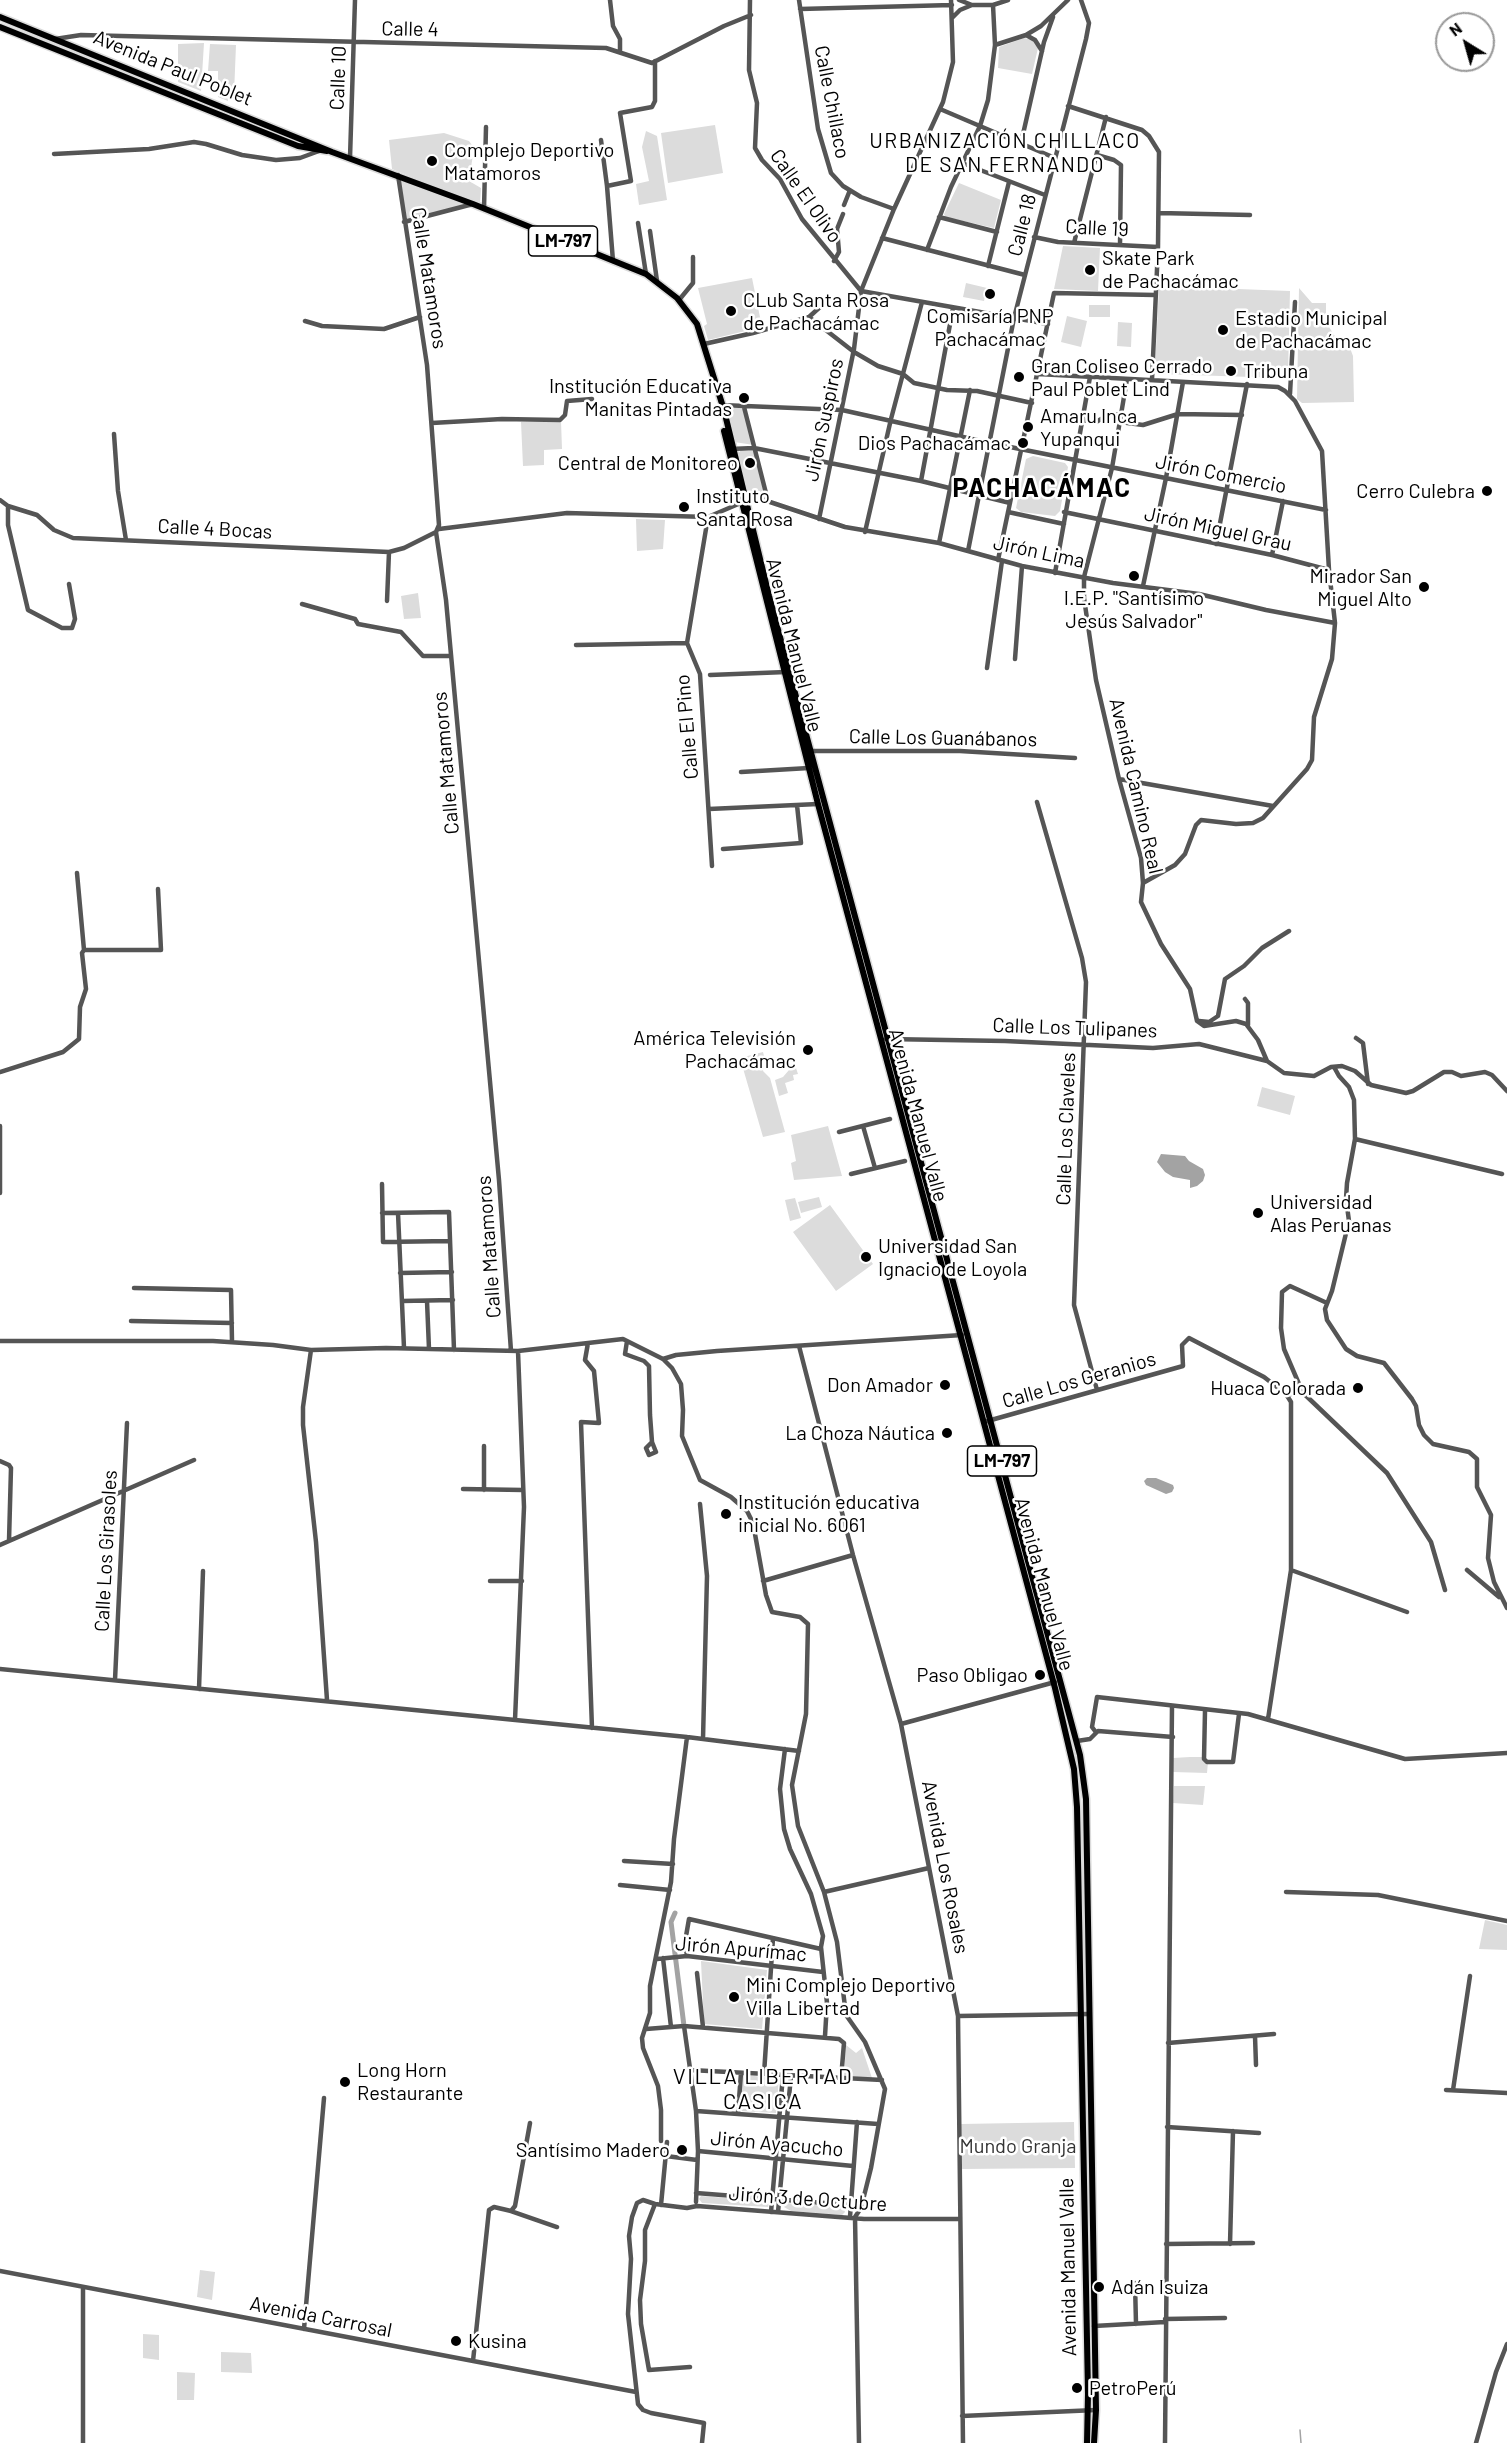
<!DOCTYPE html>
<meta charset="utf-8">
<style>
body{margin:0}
#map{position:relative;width:1507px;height:2443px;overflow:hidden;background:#fff;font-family:Barlow,sans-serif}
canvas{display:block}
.north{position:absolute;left:1435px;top:12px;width:60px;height:60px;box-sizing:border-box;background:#fff;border:2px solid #999;border-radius:50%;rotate:323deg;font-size:16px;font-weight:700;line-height:24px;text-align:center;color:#000}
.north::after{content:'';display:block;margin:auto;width:21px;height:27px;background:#000;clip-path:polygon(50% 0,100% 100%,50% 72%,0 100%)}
</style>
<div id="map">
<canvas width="1507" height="2443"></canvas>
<div class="north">N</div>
</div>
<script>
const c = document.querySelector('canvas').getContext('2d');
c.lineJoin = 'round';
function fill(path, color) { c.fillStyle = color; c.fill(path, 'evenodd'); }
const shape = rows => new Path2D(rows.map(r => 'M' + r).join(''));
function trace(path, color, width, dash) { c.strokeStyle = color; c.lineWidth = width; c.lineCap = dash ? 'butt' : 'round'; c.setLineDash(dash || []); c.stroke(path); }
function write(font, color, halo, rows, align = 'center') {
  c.font = font + ' Barlow,sans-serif'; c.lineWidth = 5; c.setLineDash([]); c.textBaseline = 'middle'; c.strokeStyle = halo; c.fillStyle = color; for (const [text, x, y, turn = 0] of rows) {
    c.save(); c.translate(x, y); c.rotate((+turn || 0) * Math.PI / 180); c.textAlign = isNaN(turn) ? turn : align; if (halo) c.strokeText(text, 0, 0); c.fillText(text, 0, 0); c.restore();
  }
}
const green = shape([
 [1024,38,1033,40,1038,48,1032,74,998,68,999,47],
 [204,43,201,91,178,82,178,44],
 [210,44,236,45,234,94,228,92,228,101,218,97,218,71,208,71],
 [715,125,723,173,668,183,661,133],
 [646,131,657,136,667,200,639,205,636,184,649,181,642,147],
 [444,133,469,141,474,148,469,181,481,188,480,205,392,169,389,140],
 [400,178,464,204,465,205,405,220],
 [959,183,1001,200,994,228,945,217,944,214],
 [1063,246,1100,248,1098,291,1054,289],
 [752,278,762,327,708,340,704,326,707,324,698,288],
 [966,283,987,288,984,301,963,297],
 [1159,286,1290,291,1288,374,1282,378,1160,374,1155,369],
 [1299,288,1312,303,1326,303,1326,319,1329,327,1338,341,1350,348,1353,356,1354,402,1302,403,1297,399],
 [1089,305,1110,305,1110,317,1089,317],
 [1067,316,1087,321,1081,347,1061,342],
 [1118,322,1132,323,1131,347,1117,346],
 [726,408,744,408,754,445,734,442],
 [561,421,562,449,544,450,544,465,523,466,521,422],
 [741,450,755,451,767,497,762,495,747,495,737,455],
 [1033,456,1065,463,1068,467,1060,511,1055,516,1021,512,1016,508,1026,459],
 [636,519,665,520,663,549,637,551],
 [418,593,421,618,404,619,401,596],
 [763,1052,765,1060,763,1071,770,1078,785,1132,763,1137,740,1058],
 [796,1068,798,1074,793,1075,794,1080,785,1083,788,1093,779,1096,775,1080,783,1077,789,1070],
 [1262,1087,1295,1096,1290,1115,1257,1106],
 [828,1126,842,1176,794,1180,791,1163,796,1161,791,1135],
 [819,1197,822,1207,801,1213,798,1202],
 [795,1198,801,1218,790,1221,785,1200],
 [830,1205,873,1264,836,1291,793,1232],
 [1190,1757,1202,1757,1208,1762,1207,1773,1173,1772,1173,1758],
 [1174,1786,1205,1786,1203,1805,1173,1803],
 [1485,1920,1507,1925,1507,1950,1479,1949],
 [701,1961,767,1970,762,2029,704,2024],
 [846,2045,856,2053,862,2048,872,2078,844,2076],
 [742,2075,779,2078,776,2113,740,2111],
 [1074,2122,1075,2168,962,2169,961,2124],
 [701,2196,765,2201,769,2203,768,2207,702,2203,699,2199],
 [785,2203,843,2207,845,2212,842,2215,791,2211,784,2207],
 [200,2270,215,2272,212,2300,197,2297],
 [143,2334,159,2335,159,2360,143,2358],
 [221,2352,251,2353,252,2373,221,2372],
 [177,2372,195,2373,194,2400,177,2400]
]);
const water = shape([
 [1161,1154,1185,1156,1189,1161,1203,1169,1205,1175,1203,1181,1197,1186,1190,1188,1190,1180,1173,1177,1165,1172,1157,1162],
 [1147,1478,1156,1478,1173,1485,1174,1488,1172,1492,1166,1494,1146,1485,1144,1481]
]);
const stream = shape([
 [1300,2430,1301,2443]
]);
const canal = shape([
 [675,1913,671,1922,684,2026]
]);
const minor = shape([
 [610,0,613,26,620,39,620,52],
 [750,0,749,70,757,103,755,148,762,160,780,179,802,219,861,291],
 [799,0,818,129,831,173,843,186,861,197,894,209],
 [959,0,972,5,993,5,1008,0],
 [800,9,952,5],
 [952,18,960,10,972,5],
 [1026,35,1035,40,1042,51],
 [55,39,81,35,606,48,652,63,724,26,751,15],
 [995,45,1026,35,1041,26,1068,0],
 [1068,106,1142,130,1149,136,1159,152,1158,247,1152,380],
 [940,109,1055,158],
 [601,140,607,186],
 [1021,143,1044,42,1053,17],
 [54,154,149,149,194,142,206,144,242,155,276,160,300,158,319,151],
 [1097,155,1114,160,1121,165,1120,245],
 [350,158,355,0],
 [962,163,1045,195],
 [398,175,427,365,439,525,436,532,446,600,499,1180,511,1351],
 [844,205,850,190],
 [484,209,486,127],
 [1159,213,1250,215],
 [939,217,997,232],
 [404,222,473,204],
 [638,223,646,274],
 [650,231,657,281],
 [1034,237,1058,242,1158,247],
 [882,238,1025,275],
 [1074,243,1106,117],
 [927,250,951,187,980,126,988,100,995,45,993,5],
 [613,261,607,186,631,181,620,113,652,107,655,101,655,61],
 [834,261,839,252,837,229,843,214],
 [988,266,1009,182],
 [861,291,1048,324],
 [679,300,693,283,693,257],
 [809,317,854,352,878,366,903,374,914,383,947,390,977,391,1032,403],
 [305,321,322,326,384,329,420,317],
 [704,344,753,333,809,317,830,298],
 [1038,374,1278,387,1285,391,1295,401,1322,451,1329,570,1335,623,1332,659,1314,717,1312,760,1307,769,1263,818,1253,823,1236,824,1201,820,1196,825,1185,854,1175,865,1143,883],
 [1127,379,1112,468,1084,577,1084,598,1096,680,1119,779,1141,858,1143,883,1141,902,1161,944,1190,989,1197,1021,1204,1026,1236,1021,1246,1024,1258,1040,1267,1061,1284,1073,1314,1076,1331,1067,1342,1066,1355,1071,1371,1085,1406,1093,1413,1091,1444,1072,1452,1072,1461,1076,1485,1072,1492,1075,1507,1091],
 [1290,394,1295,302],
 [721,405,842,410,990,443,1326,510],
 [744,407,768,501],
 [1082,420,1096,422,1110,414,1121,415],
 [1120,422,1143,425,1178,414,1242,415],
 [432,423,502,419,560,420,565,415,567,401,592,399],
 [114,434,118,491,126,540],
 [731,449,754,448,921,481,1010,503],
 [921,481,953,308],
 [0,500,8,506,37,515,54,530,73,538,389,552,404,548,436,532],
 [8,506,8,525,28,610,62,628,72,628,75,619,69,584],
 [1008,512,1064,524],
 [1064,512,1272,555,1329,570],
 [708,517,687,643,700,674,712,866],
 [819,519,854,349,861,291,894,209,943,102,953,62,951,0],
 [439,529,567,513,708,517,750,499,758,498,845,527,939,543,1022,566,1113,583,1199,594,1266,610,1335,623],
 [865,532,891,419,922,302],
 [939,543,970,390],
 [1216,544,1247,384],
 [968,551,1014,318,1086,39,1089,23,1081,0],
 [1272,555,1283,501],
 [998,560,1054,293,1155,295],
 [1055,573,1090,377],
 [1143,586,1166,478,1183,382],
 [387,601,389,552],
 [302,604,355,619,358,624,401,632,423,656,451,656],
 [576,645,687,643],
 [1015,659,1022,566],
 [987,668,1002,561],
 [710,675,786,672],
 [811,751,960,751,1075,758],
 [741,772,809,768],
 [1119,779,1273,806],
 [1037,802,1082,958,1086,982,1074,1305,1097,1390],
 [709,809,818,804],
 [723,849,801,843,797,805],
 [77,873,84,950],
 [1245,999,1248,1003,1248,1025],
 [1199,1021,1209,1022,1218,1016,1225,979,1244,966,1262,948,1289,931],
 [1356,1038,1363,1043,1368,1084],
 [886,1039,1005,1041,1153,1048,1199,1044,1267,1061],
 [1334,1067,1339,1076,1349,1087,1354,1100,1355,1139,1347,1183,1346,1199,1349,1221,1332,1291,1325,1309,1327,1320,1346,1349,1357,1356,1384,1363,1412,1399,1416,1406,1419,1425,1424,1435,1433,1444,1469,1452,1477,1459,1477,1487,1491,1515,1488,1558,1494,1582,1507,1608],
 [0,1072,63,1052,79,1039,80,1007,86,989,82,953,84,950,161,950,158,889],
 [0,1126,0,1193],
 [863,1126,875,1168],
 [839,1132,890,1119],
 [1355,1139,1502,1174],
 [851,1174,905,1161],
 [382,1184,383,1242,450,1241],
 [382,1213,449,1212,454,1350],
 [398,1213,404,1348],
 [400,1273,452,1272],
 [134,1288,231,1290,232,1341],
 [402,1301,453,1300],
 [427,1301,429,1349],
 [131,1321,232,1323],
 [0,1341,213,1341,273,1345,311,1350,386,1348,518,1351,623,1339,663,1359,672,1368,681,1384,683,1410,682,1436,700,1480,731,1497,747,1511,753,1523,766,1595,772,1612,800,1617,808,1624,806,1714,792,1785,798,1826,824,1892,837,1942,846,2015,865,2042,885,2089,871,2168,861,2208,855,2217,859,2443],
 [627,1341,625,1354,644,1361,649,1366,650,1415,652,1442,656,1452,649,1455,646,1448,652,1442],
 [588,1343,585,1360,594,1371,599,1423,581,1422,592,1728],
 [799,1346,853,1555,901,1724,958,2016,963,2443],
 [311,1350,303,1407,303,1425,316,1542,327,1700],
 [663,1359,676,1355,717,1351,962,1335],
 [1299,1389,1387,1473,1431,1542,1445,1590],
 [984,1422,1183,1366,1182,1345,1189,1338,1264,1377,1286,1394,1292,1394,1299,1389,1299,1384,1284,1349,1281,1328,1282,1292,1290,1286,1327,1303],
 [484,1446,484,1490],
 [0,1461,9,1465,11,1468,9,1541],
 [463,1489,523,1490],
 [700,1504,707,1576,703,1739],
 [0,1545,194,1460],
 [1291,1570,1407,1612],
 [1467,1570,1499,1597],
 [490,1581,522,1581],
 [763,1581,853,1555],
 [0,1669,687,1737,799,1751],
 [115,1680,127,1423],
 [199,1689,203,1571],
 [1205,1711,1204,1759,1207,1762,1233,1762,1239,1714],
 [1268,1719,1291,1570,1291,1402,1286,1394],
 [515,1720,524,1507,518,1351],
 [901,1724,1055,1682],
 [1095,1731,1092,1727,1097,1697,1248,1714,1405,1759,1507,1753],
 [1077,1741,1090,1739,1098,1731,1173,1737],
 [785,1749,780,1789,784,1829,790,1849,811,1894,823,1936,821,1947,827,2003,825,2036],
 [624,1861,673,1864],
 [620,1885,670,1890],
 [824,1892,929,1868],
 [1286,1892,1378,1895,1507,1921],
 [687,1956,685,1942,689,1919,821,1949],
 [663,1958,671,2027],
 [657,1959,687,1956,823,1972],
 [697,1973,703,2027],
 [958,2016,1089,2014],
 [684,2026,696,2111,698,2151,696,2202],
 [646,2029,684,2026,839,2039,844,2043,841,2079],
 [1255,2036,1256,2065],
 [1168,2043,1274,2034],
 [690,2070,882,2080],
 [764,2074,773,1938],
 [1446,2090,1507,2093],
 [1453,2090,1470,1976],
 [696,2111,878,2124],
 [738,2113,741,2073],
 [1167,2127,1259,2133],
 [661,2141,661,2110,658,2086,643,2048,642,2038,650,2013,650,1986,671,1882,674,1839,687,1737],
 [698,2151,853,2166],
 [666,2156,697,2160],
 [696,2193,850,2205],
 [655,2204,645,2230,645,2261,640,2300,641,2324,649,2370,690,2367],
 [661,2205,667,2142],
 [511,2211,557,2227],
 [771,2212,783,2075],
 [778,2212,791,2076],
 [850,2217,857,2122],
 [1166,2244,1253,2243],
 [1230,2244,1233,2131],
 [0,2271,636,2392],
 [1135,2283,1136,2324],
 [83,2288,83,2443],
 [1165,2319,1225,2318],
 [1094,2326,1165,2322],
 [304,2329,324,2098],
 [473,2361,489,2210,494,2207,511,2211,515,2206,530,2123],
 [962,2416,1096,2410],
 [702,2443,704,2423,651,2413,643,2410,638,2404,628,2314,631,2259,629,2236,632,2217,637,2203,643,2200,655,2204,687,2208,697,2206,864,2219,960,2219],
 [1165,2443,1172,1706],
 [1476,2443,1496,2372,1507,2344]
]);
const major = shape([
 [0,17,332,152,473,204,646,274,677,298,697,324,724,410,769,596,1080,1755,1086,1799,1096,2410,1094,2443],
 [0,27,298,146,327,151],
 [724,431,818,804,1055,1688,1074,1769,1077,1807,1088,2394,1087,2443]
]);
const markers = [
 [432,161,6,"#000"],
 [1090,270,6,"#000"],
 [990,294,6,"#000"],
 [731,311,6,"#000"],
 [1223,330,6,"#000"],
 [1231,371,6,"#000"],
 [1019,377,6,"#000"],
 [744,398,6,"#000"],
 [1028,427,6,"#000"],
 [1023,443,6,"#000"],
 [750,463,6,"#000"],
 [1487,491,6,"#000"],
 [684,507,6,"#000"],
 [1134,576,6,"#000"],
 [1424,587,6,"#000"],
 [808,1050,6,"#000"],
 [1258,1213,6,"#000"],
 [866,1257,6,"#000"],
 [945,1385,6,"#000"],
 [1358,1388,6,"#000"],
 [947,1433,6,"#000"],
 [726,1514,6,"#000"],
 [1040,1675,6,"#000"],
 [734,1997,6,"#000"],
 [345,2082,6,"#000"],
 [682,2150,6,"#000"],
 [1099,2287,6,"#000"],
 [456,2341,6,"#000"],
 [1077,2388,6,"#000"]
];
const shields = [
 [563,241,69],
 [1002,1461,69]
];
const shieldNames = [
 ["LM-797",563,241],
 ["LM-797",1002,1461]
];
const streetNames = [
 ["Calle 4",410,29,1],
 ["Avenida Paul Poblet",173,68,22],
 ["Calle 10",338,78,-88],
 ["Calle Chillaco",832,102,79],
 ["Calle El Olivo",806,196,55],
 ["Calle 18",1022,225,-76],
 ["Calle 19",1097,228,3],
 ["Calle Matamoros",429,278,81],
 ["Jirón Suspiros",824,420,-78],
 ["Jirón Comercio",1221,474,11],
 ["Calle 4 Bocas",215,529,3],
 ["Jirón Miguel Grau",1218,529,12],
 ["Jirón Lima",1039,552,12],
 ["Avenida Manuel Valle",794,645,76],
 ["Calle El Pino",687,727,-95],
 ["Calle Los Guanábanos",943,738,1],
 ["Calle Matamoros",446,763,-95],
 ["Avenida Camino Real",1136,786,77],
 ["Calle Los Tulipanes",1075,1028,2],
 ["Avenida Manuel Valle",918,1115,75],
 ["Calle Los Claveles",1066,1129,-88],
 ["Calle Matamoros",489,1247,-94],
 ["Calle Los Geranios",1079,1380,-16],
 ["Calle Los Girasoles",106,1551,-87],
 ["Avenida Manuel Valle",1044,1584,75],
 ["Avenida Los Rosales",945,1867,79],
 ["Jirón Apurímac",741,1949,5],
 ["Jirón Ayacucho",777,2144,5],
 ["Jirón 3 de Octubre",808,2199,4],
 ["Avenida Manuel Valle",1068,2267,-91],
 ["Avenida Carrosal",321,2317,11]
];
const poiNames = [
 ["Complejo Deportivo",444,150],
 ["Matamoros",444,173],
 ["Skate Park",1102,258],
 ["de Pachacámac",1102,281],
 ["CLub Santa Rosa",743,300],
 ["de Pachacámac",743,323],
 ["Comisaría PNP",990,316,"center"],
 ["Pachacámac",990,339,"center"],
 ["Estadio Municipal",1235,318],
 ["de Pachacámac",1235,341],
 ["Gran Coliseo Cerrado",1031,366],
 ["Paul Poblet Lind",1031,389],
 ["Tribuna",1243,371],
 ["Institución Educativa",732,386,"right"],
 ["Manitas Pintadas",732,409,"right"],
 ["Amaru Inca",1040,416],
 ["Yupanqui",1040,439],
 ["Dios Pachacámac",1011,443,"right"],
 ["Central de Monitoreo",738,463,"right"],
 ["Cerro Culebra",1475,491,"right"],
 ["Instituto",696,496],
 ["Santa Rosa",696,519],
 ["Mirador San",1412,576,"right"],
 ["Miguel Alto",1412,599,"right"],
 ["I.E.P. \"Santísimo",1134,598,"center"],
 ["Jesús Salvador\"",1134,621,"center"],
 ["América Televisión",796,1038,"right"],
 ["Pachacámac",796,1061,"right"],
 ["Universidad",1270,1202],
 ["Alas Peruanas",1270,1225],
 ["Universidad San",878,1246],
 ["Ignacio de Loyola",878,1269],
 ["Don Amador",933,1385,"right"],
 ["Huaca Colorada",1346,1388,"right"],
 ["La Choza Náutica",935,1433,"right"],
 ["Institución educativa",738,1502],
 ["inicial No. 6061",738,1525],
 ["Paso Obligao",1028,1675,"right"],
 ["Mini Complejo Deportivo",746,1985],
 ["Villa Libertad",746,2008],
 ["Long Horn",357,2070],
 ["Restaurante",357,2093],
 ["Santísimo Madero",670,2150,"right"],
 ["Adán Isuiza",1111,2287],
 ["Kusina",468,2341],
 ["PetroPerú",1089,2388]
];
const parkNames = [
 ["Mundo Granja",1018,2146]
];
const neighbourhoodNames = [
 ["URBANIZACIÓN CHILLACO",1005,141],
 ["DE SAN FERNANDO",1005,165]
];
const quarterNames = [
 ["VILLA LIBERTAD",763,2077],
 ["CASICA",763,2102]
];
const districtNames = [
 ["PACHACÁMAC",1042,488]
];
fill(green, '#dcdcdc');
fill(water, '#a3a3a3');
trace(stream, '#a3a3a3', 1.5);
trace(canal, '#a3a3a3', 5);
trace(major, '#dbdbdb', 9);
trace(minor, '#555', 4.5);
trace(major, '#000', 6);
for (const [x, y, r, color] of markers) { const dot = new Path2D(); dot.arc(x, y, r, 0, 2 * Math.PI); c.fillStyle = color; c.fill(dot); trace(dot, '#fff', 2); }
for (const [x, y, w] of shields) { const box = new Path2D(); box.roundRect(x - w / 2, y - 15, w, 30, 4.5); c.fillStyle = '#fff'; c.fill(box); trace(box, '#000', 1.5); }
write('bold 18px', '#000', null, shieldNames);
write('20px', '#000', '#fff', streetNames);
write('20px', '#000', '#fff', poiNames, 'left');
write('20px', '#333', '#fff', parkNames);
c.letterSpacing = '1.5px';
write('21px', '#000', '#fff', neighbourhoodNames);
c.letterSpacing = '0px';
c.letterSpacing = '1.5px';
write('22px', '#000', '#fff', quarterNames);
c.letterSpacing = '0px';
c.letterSpacing = '1.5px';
write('bold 26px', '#000', '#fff', districtNames);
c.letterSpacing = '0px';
</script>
